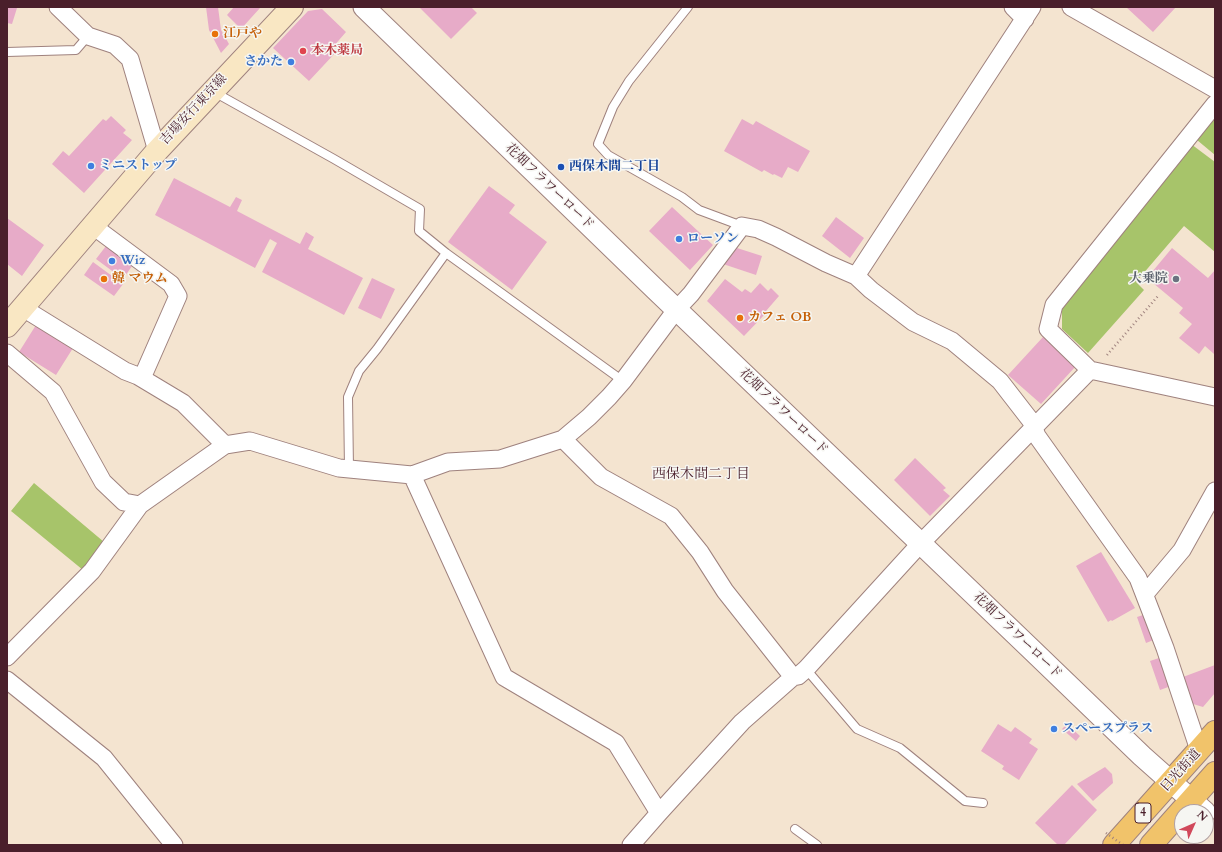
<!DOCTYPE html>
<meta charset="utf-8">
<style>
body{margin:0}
#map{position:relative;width:1222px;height:852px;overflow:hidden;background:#f4e4d0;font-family:Cardo,serif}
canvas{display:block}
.frame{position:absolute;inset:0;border:8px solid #4a1f2b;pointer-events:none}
.north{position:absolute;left:1174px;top:804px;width:40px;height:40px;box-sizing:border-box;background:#f6f6f2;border:1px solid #b1a0a2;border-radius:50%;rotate:45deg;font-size:11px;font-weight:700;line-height:16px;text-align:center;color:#4a1f2b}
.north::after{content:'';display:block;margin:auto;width:14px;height:18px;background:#d1495b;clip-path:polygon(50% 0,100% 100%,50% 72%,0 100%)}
</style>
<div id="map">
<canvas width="1222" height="852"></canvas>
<div class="frame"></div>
<div class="north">N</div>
</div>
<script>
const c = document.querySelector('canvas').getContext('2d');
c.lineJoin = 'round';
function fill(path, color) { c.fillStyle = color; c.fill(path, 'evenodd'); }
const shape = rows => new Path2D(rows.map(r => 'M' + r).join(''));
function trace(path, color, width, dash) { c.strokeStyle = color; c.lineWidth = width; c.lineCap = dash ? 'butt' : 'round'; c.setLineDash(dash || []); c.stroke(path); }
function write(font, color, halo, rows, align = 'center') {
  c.font = font + ' Cardo,"Noto Serif JP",serif'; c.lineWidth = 3; c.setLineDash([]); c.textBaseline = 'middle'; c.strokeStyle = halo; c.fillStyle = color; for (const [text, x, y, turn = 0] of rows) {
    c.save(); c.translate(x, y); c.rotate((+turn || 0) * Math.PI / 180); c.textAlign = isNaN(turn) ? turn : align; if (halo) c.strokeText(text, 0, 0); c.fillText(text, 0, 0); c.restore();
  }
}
const green = shape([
 [1215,117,1215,155,1197,140],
 [1191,144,1215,162,1215,252,1184,226,1136,282,1144,290,1088,353,1062,329,1062,306],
 [34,483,104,542,83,570,11,511]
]);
const building = shape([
 [7,7,17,8,12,24,7,23],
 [206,7,218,7,221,30,229,44,221,53,209,30],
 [234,7,260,7,260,8,241,29,227,15],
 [419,7,471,7,477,13,451,39],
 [1126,7,1176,7,1153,32],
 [322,9,346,32,333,47,337,51,309,81,273,48,308,11],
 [111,116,126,130,123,133,132,140,84,193,52,164,63,151,69,156,103,119,106,121],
 [742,119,753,125,756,121,810,151,798,172,788,167,782,178,774,174,773,175,764,170,762,172,724,151],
 [174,178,230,207,236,197,242,200,237,211,300,244,306,232,314,237,308,249,363,278,344,315,262,272,277,243,270,239,255,268,155,215],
 [489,186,515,205,509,213,547,242,512,290,448,242],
 [672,207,713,245,690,270,649,231],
 [836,217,864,238,850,258,822,236],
 [7,218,44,245,22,276,7,264],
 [106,246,132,266,123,279,96,259],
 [737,248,762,256,756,275,723,264],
 [1172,248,1208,278,1215,270,1215,352,1214,354,1205,346,1199,354,1179,338,1192,324,1179,313,1183,308,1147,278],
 [93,262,123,284,114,296,84,275],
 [372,278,395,289,381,319,358,308],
 [725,279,742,292,745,289,751,293,760,283,768,291,771,288,779,296,766,311,767,312,744,336,707,301],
 [36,325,73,348,56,375,19,352],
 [1043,337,1076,366,1041,404,1008,375],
 [915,458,946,488,943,490,950,496,930,516,894,480],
 [1101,552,1135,608,1112,621,1111,620,1108,622,1076,566],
 [1146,614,1156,639,1146,643,1137,617],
 [1162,657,1171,686,1160,690,1150,661],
 [1215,665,1215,693,1203,707,1193,704,1183,677],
 [998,724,1011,732,1015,727,1032,739,1029,743,1038,749,1019,780,1002,769,1004,766,981,751],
 [1067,724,1080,736,1076,741,1062,729],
 [1105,767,1112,774,1113,783,1093,801,1077,784],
 [1072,785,1097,810,1064,845,1058,845,1035,823]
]);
const path = shape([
 [1107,355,1158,296]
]);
const service = shape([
 [688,7,629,81,613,107,598,144,608,155,682,197,699,210,742,226],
 [7,52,76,50,88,36],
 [214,92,334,159,420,209,419,231,446,253],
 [349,469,348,397,359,371,377,349,446,253,623,381],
 [806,669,857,729,900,748,965,801,983,803],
 [795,829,817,845]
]);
const minor = shape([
 [58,7,88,36,115,45,130,59,157,151],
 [1013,7,1025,19],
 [1071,7,1215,89],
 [1215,104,1054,305,1048,329,1090,370,1215,397],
 [93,226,171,284,178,296,142,378],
 [856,276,1032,7],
 [23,308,125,371,138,376,183,403,225,445],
 [7,353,53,392,103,482,124,502,140,505],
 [563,439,601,477,671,516,700,552,725,591,793,677],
 [412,475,504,677,616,743,659,813],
 [1145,594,1182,550,1215,491],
 [7,657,92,571,140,505,225,445,250,441,339,468,412,475,448,462,500,459,563,439,589,417,609,397,623,381,676,310,691,294,742,226,758,229,776,237,826,263,856,276,871,290,913,322,952,341,1000,381,1031,421,1037,436,1138,578,1165,648,1199,750],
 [7,680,104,758,174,845],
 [631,845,659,813,742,722,793,677,798,676,806,669,920,544,1090,370]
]);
const tertiary = shape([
 [364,7,655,289,1033,651,1142,756,1205,812]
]);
const secondary = shape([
 [7,326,157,151,292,7]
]);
const trunk = shape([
 [1114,845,1215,732],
 [1151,845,1215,773]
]);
const pathBridge = shape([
 [1106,833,1123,845]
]);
const markers = [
 [215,34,4,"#e8710a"],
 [303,51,4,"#e0444e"],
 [291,62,4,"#3f7fe0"],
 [91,166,4,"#3f7fe0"],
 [561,167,4,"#1a4fb4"],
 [679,239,4,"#3f7fe0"],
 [112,261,4,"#3f7fe0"],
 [104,279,4,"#e8710a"],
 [1176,279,4,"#6b7280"],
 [740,318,4,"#e8710a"],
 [1054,729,4,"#3f7fe0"]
];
const shields = [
 [1143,813,16]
];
const shieldNames = [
 ["4",1143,813]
];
const foodNames = [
 ["江戸や",223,34],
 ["韓 マウム",112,279],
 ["カフェ OB",748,318]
];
const healthNames = [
 ["本木薬局",311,51]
];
const shopNames = [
 ["さかた",283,62,"right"],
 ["ミニストップ",99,166],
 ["ローソン",687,239],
 ["Wiz",120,261],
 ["スペースプラス",1062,729]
];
const streetNames = [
 ["吉場安行東京線",194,110,-47],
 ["花畑フラワーロード",549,187,44],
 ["花畑フラワーロード",783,412,44],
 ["花畑フラワーロード",1017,636,44],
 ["日光街道",1181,771,-48]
];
const transitNames = [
 ["西保木間二丁目",569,167]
];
const worshipNames = [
 ["大乗院",1168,279]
];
const neighbourhoodNames = [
 ["西保木間二丁目",701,475]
];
fill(green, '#a7c46a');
fill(building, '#e7abc8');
trace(service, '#9f827e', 10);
trace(minor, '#9f827e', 19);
trace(tertiary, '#9f827e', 23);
trace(secondary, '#9f827e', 24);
trace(trunk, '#9f827e', 24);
trace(path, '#9f827e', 2.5, [1, 3]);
trace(service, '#fff', 8);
trace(minor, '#fff', 17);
trace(tertiary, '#fff', 21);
trace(secondary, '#f9e7c3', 22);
trace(trunk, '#f1c36a', 22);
trace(pathBridge, '#9f827e', 2.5, [1, 3]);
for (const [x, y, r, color] of markers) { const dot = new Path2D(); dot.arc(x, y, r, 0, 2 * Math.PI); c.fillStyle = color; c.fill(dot); trace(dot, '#f6f6f2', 1.5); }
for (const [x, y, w] of shields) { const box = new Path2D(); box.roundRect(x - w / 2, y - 10, w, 20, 3); c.fillStyle = '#f6f6f2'; c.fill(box); trace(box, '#4a1f2b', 1); }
write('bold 12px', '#4a1f2b', null, shieldNames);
write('bold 13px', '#c56008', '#f6f6f2', foodNames, 'left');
write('bold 13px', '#be3a42', '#f6f6f2', healthNames, 'left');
write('bold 13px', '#366cbe', '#f6f6f2', shopNames, 'left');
write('13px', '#4a1f2b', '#f6f6f2', streetNames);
write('bold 13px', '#164399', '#f6f6f2', transitNames, 'left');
write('bold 13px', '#5b616d', '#f6f6f2', worshipNames, 'right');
write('14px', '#4a1f2b', '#f6f6f2', neighbourhoodNames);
</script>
